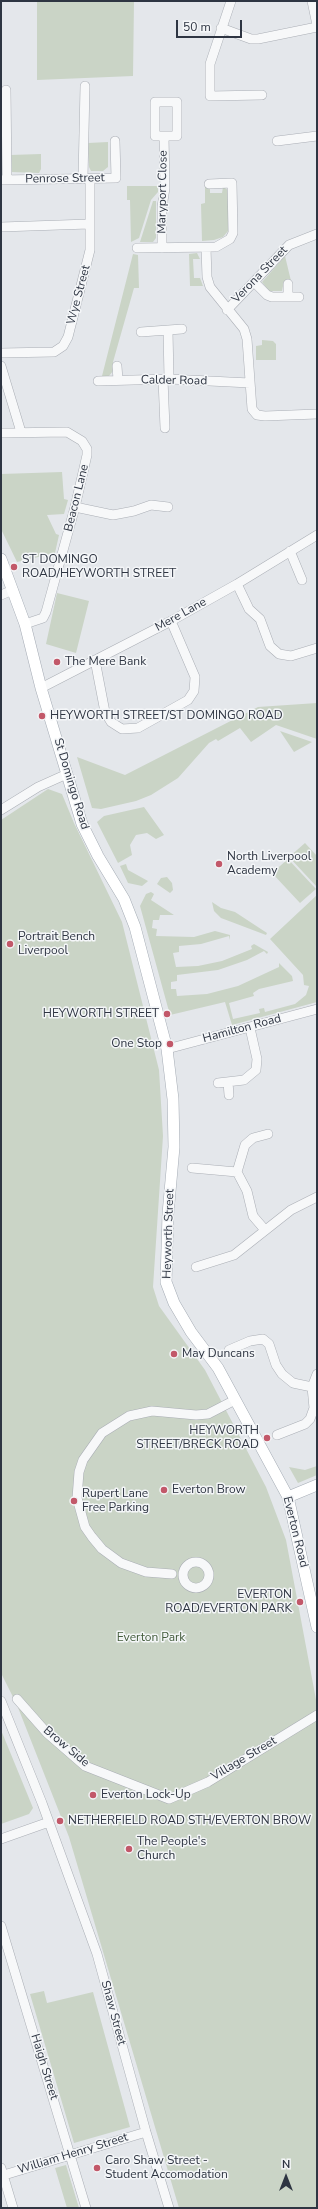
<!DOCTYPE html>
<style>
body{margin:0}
#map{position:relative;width:318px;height:2209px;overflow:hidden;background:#e4e7eb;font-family:"Nunito Sans",sans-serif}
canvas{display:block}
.frame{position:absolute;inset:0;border:2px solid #2e3542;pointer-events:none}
.north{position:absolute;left:266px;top:2157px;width:40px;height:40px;-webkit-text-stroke:3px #f4f6f8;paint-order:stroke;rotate:0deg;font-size:11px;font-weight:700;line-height:16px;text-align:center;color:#2e3542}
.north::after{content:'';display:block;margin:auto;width:14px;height:18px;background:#2e3542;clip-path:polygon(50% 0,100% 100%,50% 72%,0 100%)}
.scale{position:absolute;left:176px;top:20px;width:66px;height:18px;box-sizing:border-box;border:2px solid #2e3542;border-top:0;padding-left:5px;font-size:12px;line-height:14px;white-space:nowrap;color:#2e3542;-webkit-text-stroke:3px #f4f6f8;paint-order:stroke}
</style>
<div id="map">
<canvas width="318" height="2209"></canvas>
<div class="frame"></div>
<div class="north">N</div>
<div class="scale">50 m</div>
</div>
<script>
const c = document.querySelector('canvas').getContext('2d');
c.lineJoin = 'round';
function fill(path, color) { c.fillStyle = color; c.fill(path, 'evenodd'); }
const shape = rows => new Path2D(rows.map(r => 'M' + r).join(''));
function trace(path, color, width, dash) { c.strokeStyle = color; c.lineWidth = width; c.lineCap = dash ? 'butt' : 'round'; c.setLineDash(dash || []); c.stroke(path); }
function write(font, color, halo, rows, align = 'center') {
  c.font = font + ' "Nunito Sans",sans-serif'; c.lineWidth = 3; c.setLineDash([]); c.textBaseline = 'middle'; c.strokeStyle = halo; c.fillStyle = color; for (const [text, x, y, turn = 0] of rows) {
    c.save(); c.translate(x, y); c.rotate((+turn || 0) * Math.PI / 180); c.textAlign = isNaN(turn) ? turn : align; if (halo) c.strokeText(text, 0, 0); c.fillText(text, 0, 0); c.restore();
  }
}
const green = shape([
 [37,1,134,1,133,76,37,80],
 [108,142,108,167,103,171,91,171,89,167,88,143],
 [41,154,41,169,39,173,11,172,10,155],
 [127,186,158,186,158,192,151,200,139,238,131,242,130,200,127,200],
 [205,187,210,187,210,193,222,193,223,187,228,190,229,230,223,237,214,240,202,241,201,204,205,203],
 [153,201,156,201,156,238,153,242,140,242],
 [197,253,200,259,193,259,194,278,200,278,203,286,190,286,189,254],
 [133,254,138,255,139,288,134,288,113,362,113,371,109,376,102,376],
 [285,256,291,281,284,281,282,291,269,291,262,282],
 [262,340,273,341,276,344,276,360,256,360,256,346,262,345],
 [62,472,64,499,68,500,64,514,47,515,56,534,59,535,55,553,17,562,1,529,1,474],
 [57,593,89,601,76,653,46,644],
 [317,703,317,739,276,725,251,742,240,728,218,741,216,739,209,743,178,778,151,795,136,801,101,809,92,808,77,757,125,775,258,707],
 [280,731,312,742,294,752],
 [48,789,62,794,74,823,122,922,159,1070,163,1136,153,1287,159,1306,205,1370,266,1487,286,1540,317,1705,317,2208,179,2208,69,1837,17,1705,1,1673,1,820],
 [144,807,164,835,156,839,147,833,136,835,130,845,132,855,118,863,97,822,104,816],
 [305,843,317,856,317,887,289,857],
 [288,859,316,889,300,903,272,873],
 [126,864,128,870,148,881,147,882,142,886,128,883,120,866],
 [167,877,172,883,173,890,170,893,157,884,161,878],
 [151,892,154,894,151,900,174,915,160,915,159,920,153,920,152,928,157,929,156,936,194,937,215,931,230,935,230,940,229,936,201,944,179,946,179,952,173,953,176,967,198,966,222,961,252,949,251,946,254,944,268,952,267,954,264,951,247,960,218,970,177,975,177,981,171,982,171,989,176,989,177,996,207,994,238,986,279,967,279,963,292,976,293,981,259,989,253,993,254,996,229,1003,233,1019,260,1013,259,1009,264,1008,265,1012,295,1004,306,995,309,986,304,985,303,975,270,939,317,895,317,1002,232,1025,225,1002,170,1015,140,906,146,894],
 [212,902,221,908,235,912,267,933,266,935,221,918,214,911],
 [317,1466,317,1475,298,1483,289,1467,305,1470],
 [1,1730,33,1808,29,1814,1,1824],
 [44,1991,47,2003,93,1992,130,2127,74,2143,30,1994],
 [66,2165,79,2208,67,2208,55,2168]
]);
const minor = shape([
 [231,1,210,64,210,96,262,95],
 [312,1,317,25],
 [221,28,251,39,258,39,317,27],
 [6,90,7,180],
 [277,141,317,136],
 [83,178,85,86],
 [1,180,116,178,115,141],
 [1,227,89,224],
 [137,248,216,247,230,239,233,233,232,183,209,184],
 [162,248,162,207,165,188,164,136,155,136,155,102,177,102,177,136,164,136],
 [206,248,207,277,210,287,244,329,247,339,252,409,257,415,265,416,317,414],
 [254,282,267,295,272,297,299,297],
 [288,297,288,284],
 [227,310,289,245,317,234],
 [168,330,169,379],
 [141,332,182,329],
 [1,353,54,352,63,346,68,337,90,250,90,179],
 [1,366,21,432],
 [117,366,118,380],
 [163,379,165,428],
 [98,381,169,379,250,383],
 [1,433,67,432,82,441,87,449,87,455,75,507,46,612,43,618,25,624],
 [75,507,113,515,134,511,151,505,168,507],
 [290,551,302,580],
 [237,584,249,609,260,619,270,646,279,654,291,656,317,648],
 [1,595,13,590],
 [95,660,105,712,111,722,122,729,138,728,188,700,194,691,195,677,171,621],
 [41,688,171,621,237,584,317,535],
 [1,810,38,787,67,774],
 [167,1049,317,1009],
 [228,1082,229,1095],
 [218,1083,244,1080,256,1070,257,1059,250,1028],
 [192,1168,237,1172,247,1191,253,1216,265,1230],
 [237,1172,245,1145,253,1138,268,1134],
 [196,1267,234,1255,291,1210,317,1197],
 [229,1350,250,1341,263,1339,269,1344,276,1365,282,1374,293,1383,312,1387],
 [277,1435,305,1424,310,1419,314,1408,312,1387,317,1374],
 '183 1575a13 13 0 1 1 26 0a13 13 0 1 1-26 0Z',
 [172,1574,146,1572,121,1563,102,1549,92,1537,85,1527,77,1498,79,1472,83,1460,102,1433,129,1416,152,1411,196,1415,208,1414,235,1400],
 [17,1699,47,1733,85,1766,169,1799,208,1782,317,1715],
 [1,1701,42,1803,97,1954,146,2132,169,2208],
 [1,1839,49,1822],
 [1,1926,86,2208],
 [1,2168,13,2208],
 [1,2176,146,2132]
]);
const major = shape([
 [1,559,25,624,41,688,82,824,98,856,124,899,135,927,167,1049,173,1099,174,1147,168,1214,166,1282,174,1303,191,1332,218,1368,288,1497,317,1627],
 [288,1497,317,1485]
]);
const markers = [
 [14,567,4,"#c25869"],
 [57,662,4,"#c25869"],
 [42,716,4,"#c25869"],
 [219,864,4,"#c25869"],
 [10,944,4,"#c25869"],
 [167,1014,4,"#c25869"],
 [170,1044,4,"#c25869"],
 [174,1354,4,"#c25869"],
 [267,1438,4,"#c25869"],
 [164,1490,4,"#c25869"],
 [74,1501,4,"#c25869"],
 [300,1602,4,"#c25869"],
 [93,1795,4,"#c25869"],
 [60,1821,4,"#c25869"],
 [129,1849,4,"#c25869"],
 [97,2168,4,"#c25869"]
];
const streetNames = [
 ["Penrose Street",65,179,-1],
 ["Maryport Close",163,192,-89],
 ["Verona Street",260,275,-46],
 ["Wye Street",79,295,-75],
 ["Calder Road",174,381,1],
 ["Beacon Lane",77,498,-76],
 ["Mere Lane",181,615,-29],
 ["St Domingo Road",71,784,73],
 ["Hamilton Road",242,1029,-15],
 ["Heyworth Street",169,1234,-88],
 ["Everton Road",295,1532,76],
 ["Brow Side",66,1747,40],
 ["Village Street",244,1759,-31],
 ["Shaw Street",113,2013,75],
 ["Haigh Street",44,2067,73],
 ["William Henry Street",73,2154,-17]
];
const poiNames = [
 ["ST DOMINGO",22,560],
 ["ROAD/HEYWORTH STREET",22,574],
 ["The Mere Bank",65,662],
 ["HEYWORTH STREET/ST DOMINGO ROAD",50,716],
 ["North Liverpool",227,857],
 ["Academy",227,871],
 ["Portrait Bench",18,937],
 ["Liverpool",18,951],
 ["HEYWORTH STREET",159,1014,"right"],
 ["One Stop",162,1044,"right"],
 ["May Duncans",182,1354],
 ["HEYWORTH",259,1431,"right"],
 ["STREET/BRECK ROAD",259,1445,"right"],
 ["Everton Brow",172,1490],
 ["Rupert Lane",82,1494],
 ["Free Parking",82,1508],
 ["EVERTON",292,1595,"right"],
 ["ROAD/EVERTON PARK",292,1609,"right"],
 ["Everton Lock-Up",101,1795],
 ["NETHERFIELD ROAD STH/EVERTON BROW",68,1821],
 ["The People's",137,1842],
 ["Church",137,1856],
 ["Caro Shaw Street -",105,2161],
 ["Student Accomodation",105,2175]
];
const parkNames = [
 ["Everton Park",151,1638]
];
fill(green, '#cad4c6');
trace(minor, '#aaaeb5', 10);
trace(major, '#a5acb5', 12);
trace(minor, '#f7f8f9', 9);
trace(major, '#fff', 11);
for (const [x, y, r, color] of markers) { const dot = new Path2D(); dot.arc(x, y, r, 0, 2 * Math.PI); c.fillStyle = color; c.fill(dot); trace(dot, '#f4f6f8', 1.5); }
write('12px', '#2e3542', '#f4f6f8', streetNames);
write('12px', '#2e3542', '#f4f6f8', poiNames, 'left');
write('12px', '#435c3c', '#f4f6f8', parkNames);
</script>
